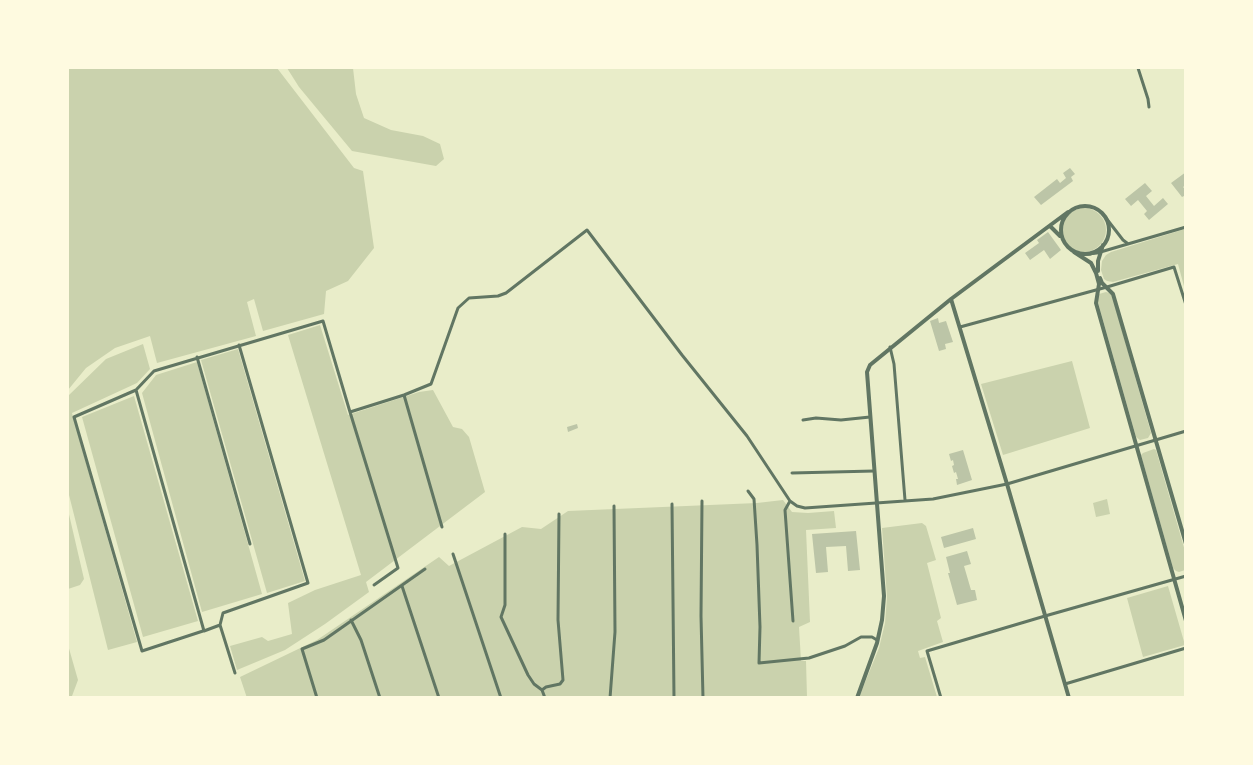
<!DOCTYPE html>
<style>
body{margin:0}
#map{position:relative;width:1253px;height:765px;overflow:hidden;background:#e9edc9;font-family:Spectral,serif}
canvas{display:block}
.frame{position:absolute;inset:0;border:69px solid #fefae0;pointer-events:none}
</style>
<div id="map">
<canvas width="1253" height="765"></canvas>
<div class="frame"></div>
</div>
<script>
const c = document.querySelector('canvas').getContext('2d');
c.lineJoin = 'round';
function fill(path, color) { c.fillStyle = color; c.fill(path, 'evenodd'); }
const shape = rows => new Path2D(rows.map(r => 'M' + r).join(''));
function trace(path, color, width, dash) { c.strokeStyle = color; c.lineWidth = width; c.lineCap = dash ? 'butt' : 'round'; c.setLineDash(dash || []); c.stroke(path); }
const green = shape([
 [68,68,277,68,354,168,363,171,374,248,348,281,326,291,324,314,263,331,254,299,247,302,256,336,157,363,150,336,115,348,86,368,68,390],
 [287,68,353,68,356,94,364,118,391,130,423,136,440,144,444,159,436,166,352,151,299,87],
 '1062 230a22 22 0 1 1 44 0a22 22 0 1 1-44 0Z',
 [1185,229,1185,290,1178,264,1113,282,1107,281,1104,279,1101,270,1102,261,1106,255,1111,252],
 [1106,292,1109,293,1112,295,1151,433,1148,438,1140,440,1136,437,1097,299,1099,294],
 [320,325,348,415,419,392,433,390,453,427,462,429,469,437,485,492,366,582,369,592,325,624,285,650,237,670,230,646,262,637,268,641,292,634,288,603,315,590,361,575,288,335],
 [143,344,150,369,137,383,72,413,137,642,108,650,68,491,68,396,106,359],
 [238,349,305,581,267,593,201,360],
 [1072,361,1090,428,1003,455,981,384],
 [197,362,262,594,202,612,142,393,156,375],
 [134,396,198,621,143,637,82,417],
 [1154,449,1156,450,1185,551,1185,570,1179,572,1176,571,1173,568,1141,455,1143,453],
 [1107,499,1110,514,1096,517,1093,503],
 [783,500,792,512,808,513,834,511,836,528,806,530,810,622,799,627,801,661,806,661,807,697,247,698,240,677,317,640,439,557,449,566,522,527,541,529,568,511,757,503],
 [68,510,84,579,80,585,68,589],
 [922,523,926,526,936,560,927,563,941,618,937,621,943,642,918,651,920,658,925,657,937,697,859,697,879,648,885,623,887,597,882,528],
 [1168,586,1185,645,1143,657,1127,598],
 [68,645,78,680,72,696,69,698,68,697]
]);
const building = shape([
 [1070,168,1075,174,1071,177,1073,181,1041,205,1034,197,1057,179,1060,183,1066,178,1063,173],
 [1186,172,1186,185,1183,187,1186,190,1186,195,1182,197,1171,183],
 [1145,183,1152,191,1146,196,1154,206,1163,198,1168,204,1149,220,1144,214,1147,211,1138,200,1131,206,1125,199],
 [1048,232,1061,250,1050,259,1044,250,1030,260,1025,253,1039,243,1037,240],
 [938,318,939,323,946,321,953,342,945,344,946,349,939,351,930,321],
 [577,424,578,428,568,432,567,427],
 [963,450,972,480,957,485,956,479,958,479,956,472,954,473,952,466,954,465,953,460,951,461,949,454],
 [973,528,976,539,944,548,941,537],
 [856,531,860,570,848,571,846,546,826,547,828,572,816,573,812,534],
 [967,551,971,564,964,566,971,590,975,590,977,600,957,605,948,573,950,573,946,557]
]);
const minor = shape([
 [1138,68,1148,99,1149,107],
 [1106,218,1123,240,1127,243],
 [1087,254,1097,253,1186,227],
 [960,327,1107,287,1174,267,1186,305],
 [890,347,894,364,905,500],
 [197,357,250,544],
 [136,390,74,417,142,651,203,631],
 [404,395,442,527],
 [350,412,398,568,374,585],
 [803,420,816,418,841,420,870,417],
 [792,473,874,471],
 [748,491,754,499,757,545,760,627,759,663,809,658,845,646,861,637,872,637,877,640],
 [702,501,701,616,703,698],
 [790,501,785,510,793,621],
 [672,504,674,698],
 [505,534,505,605,501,617,528,675,534,684,542,690],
 [453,554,501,698],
 [402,586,439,698],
 [351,620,361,640,380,698],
 [220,625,223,613,308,583,239,345],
 [235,673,220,625,204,631,136,390,154,371,323,321,350,412,404,395,431,384,458,308,469,298,498,296,506,293,587,230,682,355,747,436,790,501,797,506,805,508,933,499,1007,484,1186,431],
 [1065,684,1186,648],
 [317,698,302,649,324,640,425,569],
 [545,698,542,690,546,687,560,684,563,680,558,620,559,514],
 [610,698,615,632,614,506],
 [941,698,927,651,1045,616,1186,576]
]);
const tertiary = shape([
 '1061 230a24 24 0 1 1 48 0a24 24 0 1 1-48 0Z',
 [1050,226,1060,236],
 [1074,252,1091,263,1096,273,1099,284,1096,303,1186,621],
 [1098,271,1098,261,1103,245],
 [1100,278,1102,283,1113,294,1186,544],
 [951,299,1007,484,1069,698],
 [857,698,877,643,882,620,884,596,867,372,870,365,951,299,1068,212]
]);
fill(green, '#cad2ad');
fill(building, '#bcc5a7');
trace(minor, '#617663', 3);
trace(tertiary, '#617663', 4);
</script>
